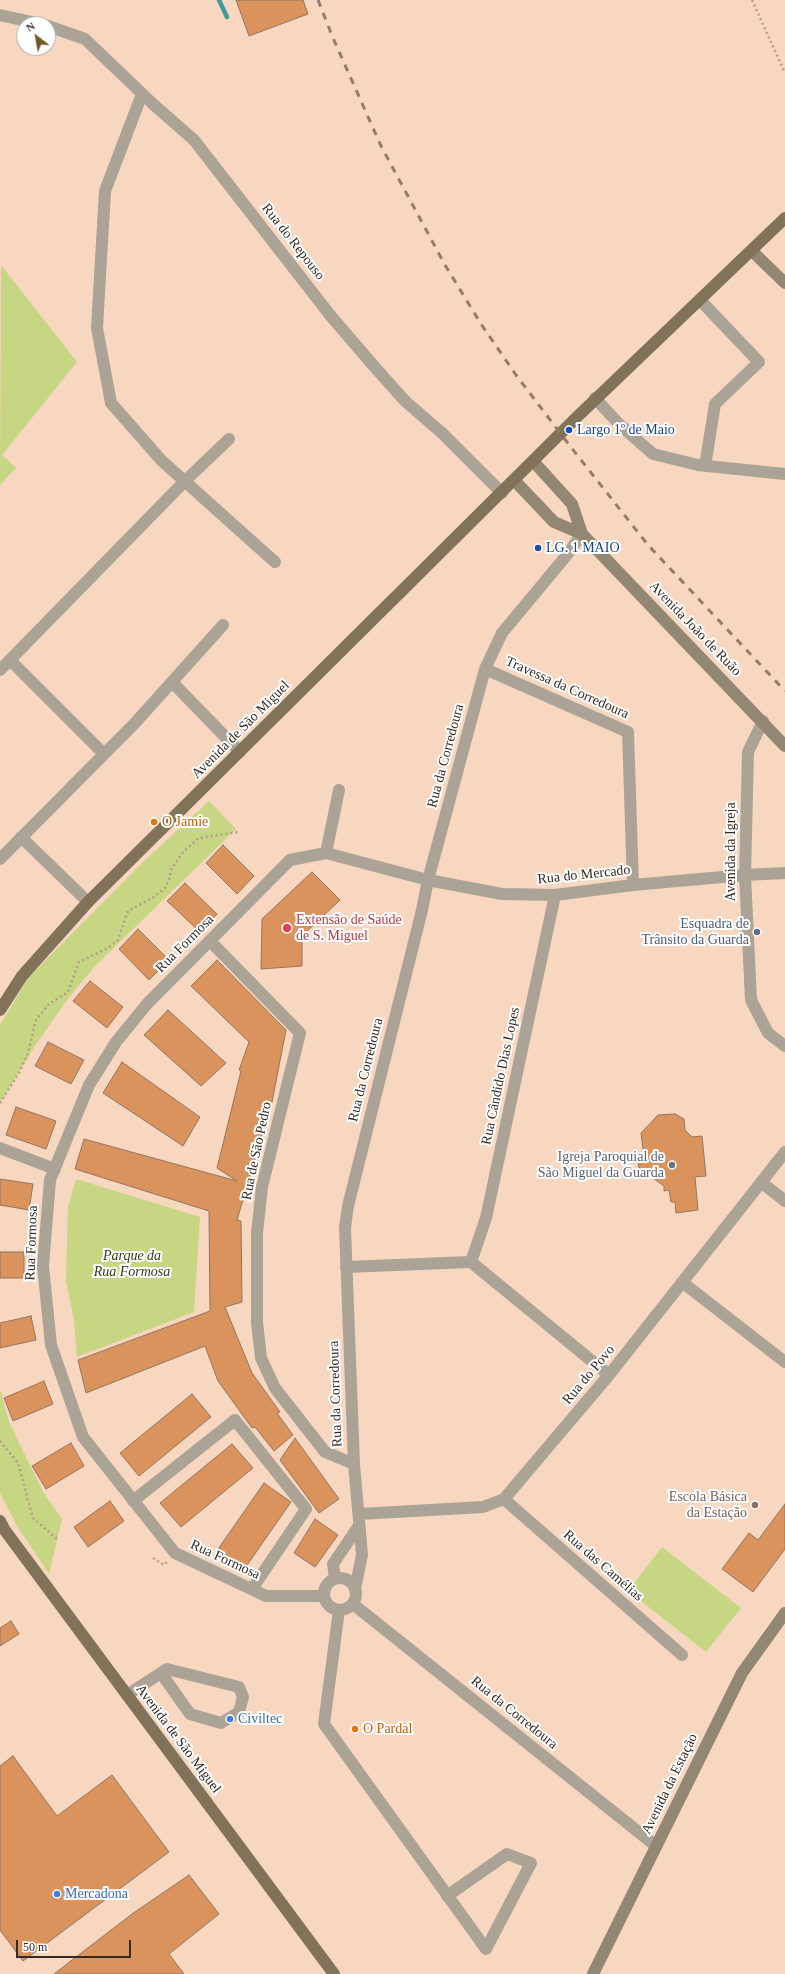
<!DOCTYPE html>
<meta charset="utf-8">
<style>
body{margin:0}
#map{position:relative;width:785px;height:1974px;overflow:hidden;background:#f8d7c0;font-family:"Times New Roman",serif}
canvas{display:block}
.north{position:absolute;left:16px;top:16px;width:40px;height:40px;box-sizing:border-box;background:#fff;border:1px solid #afa9a6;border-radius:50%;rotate:329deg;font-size:11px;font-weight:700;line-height:16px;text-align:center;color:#362920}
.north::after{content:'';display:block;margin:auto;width:14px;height:18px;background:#705829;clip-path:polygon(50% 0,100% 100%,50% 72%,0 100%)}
.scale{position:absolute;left:16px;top:1940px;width:115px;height:18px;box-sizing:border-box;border:2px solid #362920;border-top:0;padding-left:5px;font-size:12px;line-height:14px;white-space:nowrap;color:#362920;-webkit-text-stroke:3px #fff;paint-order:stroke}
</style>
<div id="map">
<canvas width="785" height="1974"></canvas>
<div class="north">N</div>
<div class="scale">50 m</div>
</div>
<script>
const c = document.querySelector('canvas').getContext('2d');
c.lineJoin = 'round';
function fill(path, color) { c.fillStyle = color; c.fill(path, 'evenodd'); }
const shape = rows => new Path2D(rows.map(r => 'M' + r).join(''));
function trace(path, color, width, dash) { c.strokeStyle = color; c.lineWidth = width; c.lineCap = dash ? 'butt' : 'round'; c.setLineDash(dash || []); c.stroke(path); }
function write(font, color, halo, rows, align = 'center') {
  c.font = font + ' "Times New Roman",serif'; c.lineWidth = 4; c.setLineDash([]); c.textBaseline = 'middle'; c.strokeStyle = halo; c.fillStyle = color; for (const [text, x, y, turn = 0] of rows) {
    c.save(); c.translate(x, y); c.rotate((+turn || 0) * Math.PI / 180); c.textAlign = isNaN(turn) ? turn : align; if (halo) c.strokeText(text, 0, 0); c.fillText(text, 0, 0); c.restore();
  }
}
const green = shape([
 [1,265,77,362,2,455,16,468,0,485],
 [209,801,236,829,95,966,67,1000,35,1046,0,1103,0,1025,28,978,142,863],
 [76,1179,200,1217,194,1312,77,1357,74,1321,66,1280,68,1207],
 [0,1389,9,1422,43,1492,62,1519,49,1574,17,1526,0,1493],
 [662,1547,741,1608,706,1652,628,1591]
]);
const stream = shape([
 [219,0,227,17]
]);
const building = shape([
 [236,0,303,0,308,14,249,36,236,0],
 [223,845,254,876,237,894,206,863,223,845],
 [312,872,340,900,302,936,302,966,261,969,262,919,312,872],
 [185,883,217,914,200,932,167,901,185,883],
 [138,929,169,960,149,980,119,949,138,929],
 [217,960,286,1030,272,1102,237,1220,241,1221,242,1302,225,1307,252,1373,280,1412,277,1413,293,1435,274,1451,255,1427,252,1428,218,1381,205,1346,86,1393,78,1360,210,1311,209,1211,75,1169,84,1139,237,1181,217,1168,241,1071,239,1070,249,1042,191,986,217,960],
 [90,981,123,1007,107,1028,73,1001,90,981],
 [168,1010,226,1063,201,1086,144,1035,168,1010],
 [48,1042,84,1060,71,1084,35,1066,48,1042],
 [122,1062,200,1117,183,1146,103,1093,122,1062],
 [16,1107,56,1121,46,1149,6,1135,16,1107],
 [675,1114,684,1119,685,1130,692,1137,702,1136,706,1176,695,1177,698,1210,676,1213,675,1202,671,1202,669,1190,664,1191,664,1186,639,1168,638,1162,643,1149,641,1133,658,1115,675,1114],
 [0,1179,33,1184,29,1210,0,1205,0,1179],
 [0,1252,24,1252,24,1278,0,1278,0,1252],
 [31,1316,36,1340,0,1348,0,1323,31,1316],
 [44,1381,53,1404,13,1421,4,1398,44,1381],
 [192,1394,211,1417,139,1476,120,1453,192,1394],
 [295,1438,339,1499,319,1513,280,1460,295,1438],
 [71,1443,84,1466,46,1489,32,1466,71,1443],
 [232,1444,253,1468,181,1527,160,1503,232,1444],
 [264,1483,291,1502,243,1571,216,1552,264,1483],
 [110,1501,124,1521,88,1547,74,1527,110,1501],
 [785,1504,785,1549,753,1592,722,1569,749,1533,758,1540,785,1504],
 [315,1519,338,1535,315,1567,294,1553,315,1519],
 [11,1621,19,1634,0,1646,0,1628,11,1621],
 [13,1756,57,1816,112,1775,169,1852,23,1961,0,1930,0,1766,13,1756],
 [189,1875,219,1914,169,1954,184,1974,54,1974,132,1914,189,1875]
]);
const path = shape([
 [752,0,785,73],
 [0,1103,19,1073,28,1053,36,1020,49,1004,68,992,79,962,108,948,118,940,128,911,154,897,165,888,170,877,170,871,183,852,199,838,238,832],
 [0,1441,18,1463,33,1518,58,1540],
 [153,1558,164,1565,167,1562]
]);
const street = shape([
 [0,15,41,24],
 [48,26,85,39,154,105,194,140,330,315,372,364,405,401,442,433,502,493],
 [142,94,105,191,97,328,111,403,162,461,275,562],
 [700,300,759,362,715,404,705,466],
 [595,398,619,424,653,454,698,465,785,474],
 [10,660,104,754],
 [485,669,628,732,633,885],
 [0,670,185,481,229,439],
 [172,682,240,752],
 [763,721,748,752,745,875,751,1000,768,1033,785,1046],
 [21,837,88,902],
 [326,853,339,790],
 [0,859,135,723,223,625],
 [210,941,300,1033,262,1187,257,1233,257,1322,261,1358,275,1388,325,1452,354,1464],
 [0,1148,55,1169],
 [761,1182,785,1201],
 [471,1262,486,1218,555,895],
 [346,1267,471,1262,609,1375],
 [682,1282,785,1362],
 [504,1499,682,1655],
 [133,1501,235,1420,306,1509,252,1589],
 [359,1514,483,1507,504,1499,609,1375,785,1152],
 '324 1594a16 16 0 1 1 32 0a16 16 0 1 1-32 0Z',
 [335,1578,333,1564,358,1527],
 [355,1589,362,1555,354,1464,345,1228,348,1206,422,910,428,880,485,669,502,633,566,556,582,534],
 [324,1596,266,1596,175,1553,83,1437,51,1345,43,1266,50,1180,89,1085,116,1042,147,1004,290,860,326,853,428,880,502,894,555,895,633,885,745,875,785,873],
 [353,1604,656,1846],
 [339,1610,324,1724,486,1949,531,1863,507,1854,447,1896],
 [127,1695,161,1673,167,1669,239,1687,243,1697,239,1712,221,1723,190,1714,161,1673]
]);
const secondary = shape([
 [752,251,785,283],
 [533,461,572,504,582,534],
 [514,480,554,522,582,534,785,746],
 [593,1974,742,1673,785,1613]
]);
const primary = shape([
 [0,1010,22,976,88,902,578,416,785,218],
 [0,1521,4,1529,334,1974]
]);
const rail = shape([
 [318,0,333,38,381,146,445,265,481,324,516,375,570,446,648,545,785,691]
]);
const markers = [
 [569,430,4,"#1a4fb4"],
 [538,548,4,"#1a4fb4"],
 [154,822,4,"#e8710a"],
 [287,928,5,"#e0444e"],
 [757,932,4,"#5c6f8a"],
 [672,1165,4,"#6b7280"],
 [755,1505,4,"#8d6e63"],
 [230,1719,4,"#3f7fe0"],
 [355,1729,4,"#e8710a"],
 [57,1894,4,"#3f7fe0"]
];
const streetNames = [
 ["Rua do Repouso",293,242,52],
 ["Avenida João de Ruão",695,629,46],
 ["Travessa da Corredoura",567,688,24],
 ["Avenida de São Miguel",241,730,-45],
 ["Rua da Corredoura",446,756,-75],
 ["Avenida da Igreja",731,852,-90],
 ["Rua do Mercado",584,875,-6],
 ["Rua Formosa",185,944,-45],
 ["Rua da Corredoura",366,1070,-76],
 ["Rua Cândido Dias Lopes",501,1076,-78],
 ["Rua de São Pedro",257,1151,-78],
 ["Rua Formosa",32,1243,-88],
 ["Rua do Povo",589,1375,-50],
 ["Rua da Corredoura",336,1394,-92],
 ["Rua Formosa",225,1560,25],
 ["Rua das Camélias",603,1566,41],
 ["Rua da Corredoura",514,1713,39],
 ["Avenida de São Miguel",178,1739,53],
 ["Avenida da Estação",670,1784,-64]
];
const transitNames = [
 ["Largo 1º de Maio",577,430],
 ["LG. 1 MAIO",546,548]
];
const foodNames = [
 ["O Jamie",162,822],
 ["O Pardal",363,1729]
];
const healthNames = [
 ["Extensão de Saúde",296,920],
 ["de S. Miguel",296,936]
];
const serviceNames = [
 ["Esquadra de",749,924],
 ["Trânsito da Guarda",749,940]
];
const worshipNames = [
 ["Igreja Paroquial de",664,1157],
 ["São Miguel da Guarda",664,1173]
];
const parkNames = [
 ["Parque da",132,1256],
 ["Rua Formosa",132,1272]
];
const educationNames = [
 ["Escola Básica",747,1497],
 ["da Estação",747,1513]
];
const shopNames = [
 ["Civiltec",238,1719],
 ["Mercadona",65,1894]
];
fill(green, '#c7d683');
trace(stream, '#3d9e9e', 4.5);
fill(building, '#da935d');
trace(building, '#937560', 1);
trace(path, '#b79c8a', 2.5, [2, 3]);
trace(street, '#aba496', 12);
trace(secondary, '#928772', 12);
trace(primary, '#807359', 12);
trace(rail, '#927c6c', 3, [7, 7]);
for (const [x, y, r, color] of markers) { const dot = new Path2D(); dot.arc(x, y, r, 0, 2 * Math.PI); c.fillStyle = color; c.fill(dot); trace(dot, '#fff', 1.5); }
write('14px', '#362920', '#fff', streetNames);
write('14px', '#164399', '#fff', transitNames, 'left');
write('14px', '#c56008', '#fff', foodNames, 'left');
write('14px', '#be3a42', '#fff', healthNames, 'left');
write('14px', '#4e5e75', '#fff', serviceNames, 'right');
write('14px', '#5b616d', '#fff', worshipNames, 'right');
write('italic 14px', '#363c18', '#fff', parkNames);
write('14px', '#785e54', '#fff', educationNames, 'right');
write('14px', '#366cbe', '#fff', shopNames, 'left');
</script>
